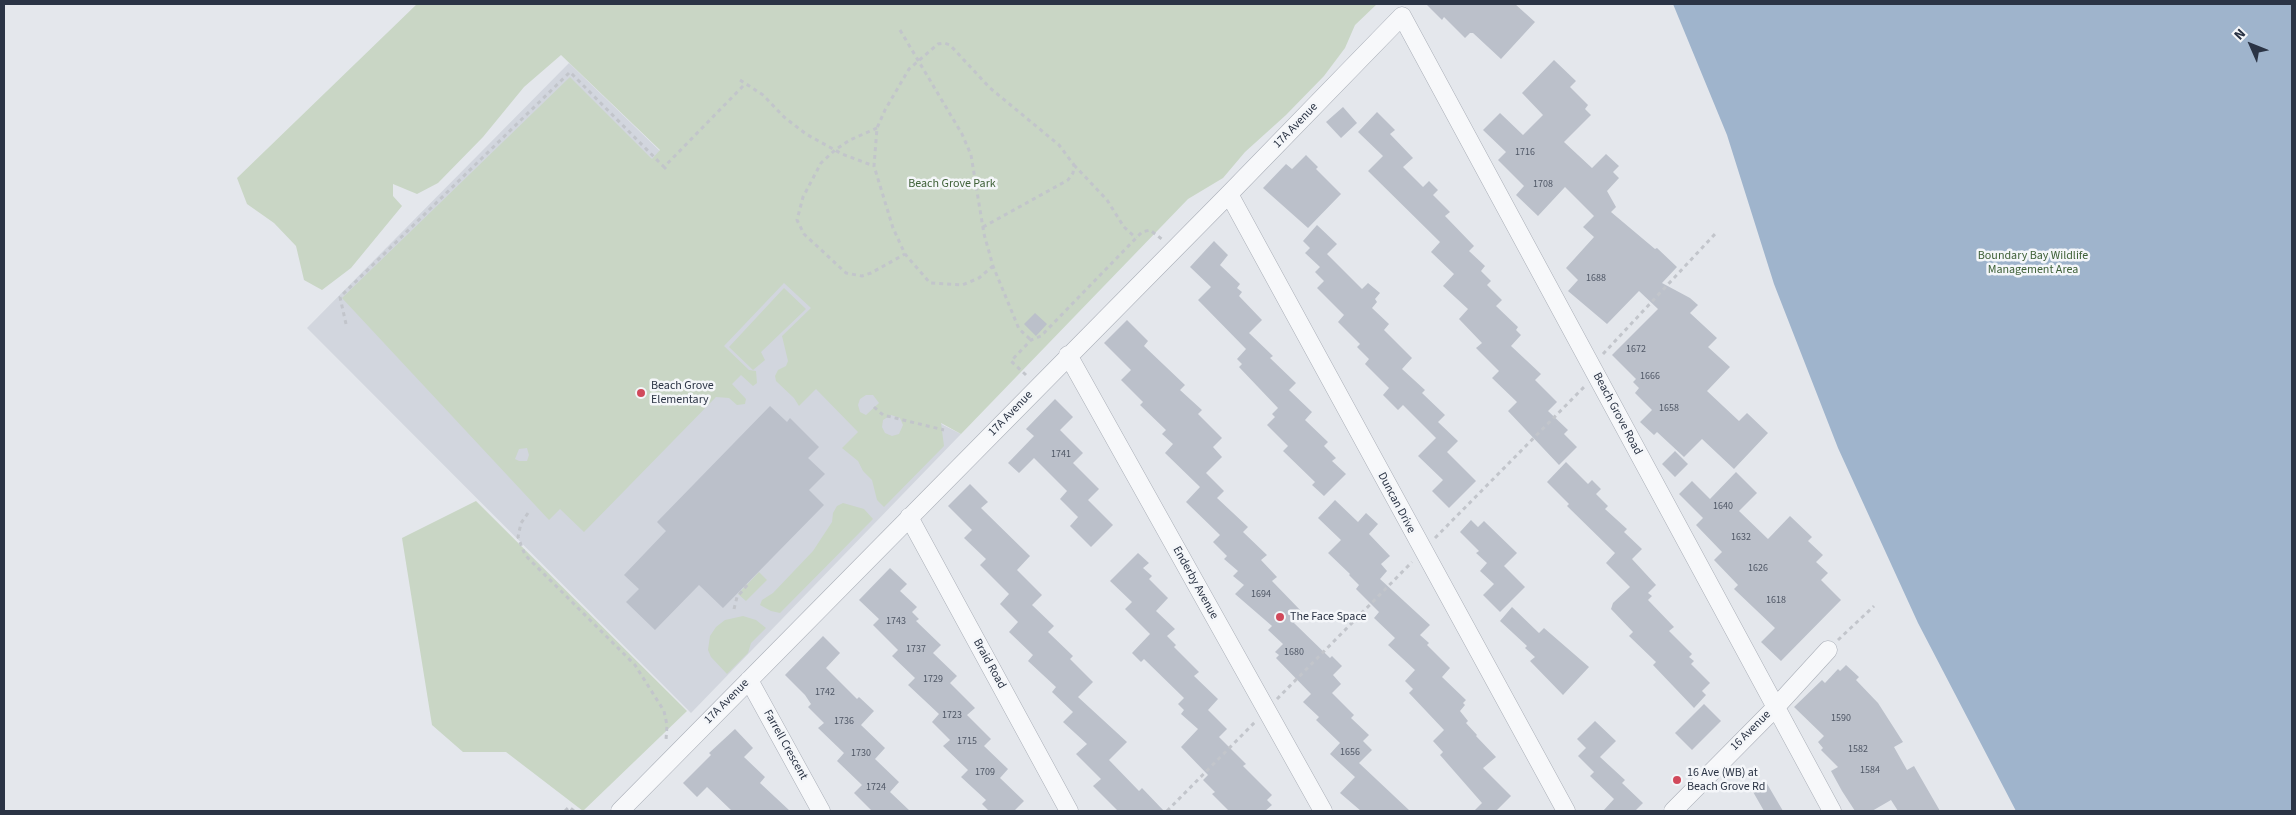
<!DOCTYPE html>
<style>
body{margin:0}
#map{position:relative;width:2296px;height:815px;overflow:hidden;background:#e4e7ec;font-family:"Source Sans 3",sans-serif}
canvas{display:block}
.frame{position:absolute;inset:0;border:5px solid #2b3445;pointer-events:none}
.north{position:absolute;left:2226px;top:20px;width:50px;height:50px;-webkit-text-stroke:4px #f4f6f9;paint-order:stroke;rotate:314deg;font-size:14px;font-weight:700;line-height:20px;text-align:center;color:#2b3445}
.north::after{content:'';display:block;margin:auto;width:18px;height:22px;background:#2b3445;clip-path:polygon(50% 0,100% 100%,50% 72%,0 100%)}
</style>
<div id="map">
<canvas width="2296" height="815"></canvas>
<div class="frame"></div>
<div class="north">N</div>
</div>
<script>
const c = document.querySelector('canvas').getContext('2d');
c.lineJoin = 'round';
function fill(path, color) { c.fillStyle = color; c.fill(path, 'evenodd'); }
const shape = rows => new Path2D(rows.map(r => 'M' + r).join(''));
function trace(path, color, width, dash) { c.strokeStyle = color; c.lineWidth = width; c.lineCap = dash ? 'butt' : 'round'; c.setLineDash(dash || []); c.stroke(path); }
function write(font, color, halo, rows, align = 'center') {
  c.font = font + ' "Source Sans 3",sans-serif'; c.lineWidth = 5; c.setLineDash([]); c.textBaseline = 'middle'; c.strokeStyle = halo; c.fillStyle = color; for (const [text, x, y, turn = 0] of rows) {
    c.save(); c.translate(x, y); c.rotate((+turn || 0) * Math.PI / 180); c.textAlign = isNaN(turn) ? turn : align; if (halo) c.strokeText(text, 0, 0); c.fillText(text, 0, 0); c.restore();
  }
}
const built = shape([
 [569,63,943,425,961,434,691,713,307,328]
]);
const green = shape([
 [417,4,1377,4,1355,25,1345,48,1324,76,1286,115,1245,152,1223,178,1188,199,961,434,941,423,944,446,884,507,877,500,872,480,863,471,858,461,842,448,858,432,816,389,799,406,794,398,776,381,775,376,778,370,786,366,788,361,782,336,811,308,784,283,724,346,749,370,756,371,757,383,753,386,741,375,732,384,746,399,745,404,737,405,729,398,716,397,584,532,560,509,549,520,342,298,570,77,652,159,660,150,561,55,524,87,483,137,438,183,417,194,393,184,393,196,402,206,351,268,322,290,304,280,296,246,274,223,247,204,237,178],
 [866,395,873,395,879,403,866,415,860,412,858,405,860,399],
 [891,415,900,418,903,425,899,434,892,436,885,433,882,427,883,420],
 [527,448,529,455,527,461,519,461,515,459,519,449],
 [784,288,806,309,761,352,765,360,753,370,729,347],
 [476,501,687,711,583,811,506,752,463,752,432,725,402,538],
 [843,503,864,509,873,519,780,613,771,611,760,605,762,600,773,593,813,551,832,522,833,513,837,506],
 [759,572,767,580,746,601,738,594],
 [743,616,756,620,766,628,751,643,748,653,727,674,711,657,708,650,710,636,716,627,725,620]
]);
const water = shape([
 [1673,4,2292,4,2292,811,2016,811,1918,623,1838,448,1774,284,1727,135]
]);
const building = shape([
 [1426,4,1515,4,1535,22,1501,59,1473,33,1470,33,1465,38,1444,17,1442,20],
 [1554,60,1576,81,1570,87,1588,105,1585,109,1591,115,1564,142,1592,168,1606,154,1619,166,1613,172,1619,178,1607,191,1616,207,1611,212,1655,249,1657,248,1677,267,1662,283,1690,298,1698,305,1690,313,1717,338,1708,347,1730,367,1707,391,1739,421,1747,413,1768,433,1734,469,1702,439,1684,457,1657,432,1654,435,1640,422,1652,410,1635,393,1639,388,1633,382,1636,379,1612,355,1658,309,1639,291,1607,324,1568,291,1578,280,1566,268,1594,237,1583,227,1594,216,1565,187,1538,216,1516,195,1524,186,1498,160,1506,152,1483,130,1500,113,1523,135,1543,115,1522,93],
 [1343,107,1357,123,1341,138,1326,122],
 [1377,112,1395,130,1390,134,1413,158,1403,167,1423,187,1429,181,1438,190,1433,195,1450,212,1445,216,1474,246,1469,251,1485,266,1481,271,1491,281,1487,285,1502,300,1496,306,1518,327,1516,330,1521,335,1511,346,1541,374,1535,380,1557,402,1548,411,1568,430,1564,434,1577,447,1559,465,1508,411,1517,402,1492,378,1499,371,1476,348,1482,343,1459,319,1468,309,1443,286,1454,274,1431,252,1440,242,1368,171,1383,156,1358,132],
 [1306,155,1318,167,1316,169,1341,194,1308,228,1263,188,1286,164,1292,169],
 [1317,225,1337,244,1327,254,1362,289,1368,283,1380,293,1375,299,1377,302,1372,308,1389,324,1384,330,1412,358,1402,369,1425,390,1422,393,1445,415,1438,422,1458,441,1447,452,1476,481,1449,508,1432,491,1443,480,1418,456,1436,438,1403,405,1398,410,1383,395,1389,388,1365,364,1369,359,1357,347,1360,344,1338,322,1344,315,1317,288,1324,281,1315,272,1320,267,1305,253,1310,248,1303,241],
 [1214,241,1228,255,1220,265,1240,284,1237,288,1242,292,1239,296,1262,320,1249,333,1273,356,1270,358,1296,383,1289,390,1312,412,1305,420,1328,442,1324,446,1336,458,1332,461,1346,474,1324,496,1312,485,1315,482,1283,451,1288,446,1267,425,1275,417,1272,414,1278,408,1239,367,1242,364,1237,359,1246,349,1198,300,1211,287,1190,267],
 [1035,313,1047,324,1036,336,1024,324],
 [1127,320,1148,341,1144,346,1185,385,1180,390,1202,410,1198,414,1222,438,1213,447,1222,457,1206,473,1224,491,1217,498,1248,527,1243,532,1267,555,1261,560,1277,577,1272,581,1303,613,1294,623,1330,658,1332,656,1342,666,1333,675,1341,684,1332,693,1354,715,1351,718,1369,735,1363,741,1372,750,1359,763,1410,811,1361,811,1340,793,1355,777,1330,754,1340,743,1316,720,1319,717,1303,702,1311,694,1276,658,1279,655,1275,652,1283,644,1268,630,1272,626,1235,594,1244,585,1233,576,1238,571,1224,559,1227,556,1213,542,1220,535,1186,502,1200,487,1165,453,1173,444,1162,434,1166,430,1140,405,1143,402,1121,380,1131,370,1104,343],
 [1055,399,1073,417,1060,430,1083,453,1073,463,1099,489,1088,500,1113,525,1091,547,1070,526,1078,517,1060,499,1067,491,1034,458,1019,473,1008,463,1034,436,1026,429],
 [770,406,787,422,790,418,819,447,808,458,825,474,809,490,824,505,723,608,699,585,655,630,626,602,639,589,624,575,666,531,657,522],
 [1675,451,1688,464,1675,477,1662,464],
 [1566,462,1588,484,1592,480,1601,489,1596,494,1608,506,1605,509,1627,529,1624,532,1642,549,1632,559,1656,585,1648,593,1652,596,1648,600,1674,627,1669,631,1692,654,1689,657,1694,661,1691,664,1710,683,1702,691,1706,695,1694,708,1653,665,1656,662,1629,636,1633,632,1611,609,1613,603,1630,587,1606,563,1615,553,1567,506,1569,504,1547,482],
 [1736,472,1757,493,1739,511,1768,539,1790,516,1812,537,1808,541,1823,555,1816,562,1828,573,1821,580,1841,600,1781,661,1761,642,1775,628,1734,589,1738,585,1714,560,1722,552,1696,525,1703,518,1679,494,1692,481,1710,499],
 [970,484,988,502,981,508,1030,556,1017,570,1042,595,1032,605,1054,626,1048,632,1073,656,1070,659,1093,682,1078,697,1127,742,1109,760,1139,791,1142,788,1164,811,1118,811,1093,786,1101,779,1076,754,1087,744,1063,722,1073,712,1052,692,1056,687,1028,661,1033,655,1009,632,1018,622,1000,604,1009,594,980,565,986,559,964,538,972,530,948,506],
 [1335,500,1358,522,1366,513,1378,524,1369,534,1390,556,1381,564,1387,571,1380,579,1430,625,1420,635,1429,643,1427,645,1450,668,1442,677,1466,700,1463,703,1465,705,1460,711,1468,721,1466,723,1477,735,1476,736,1496,757,1483,768,1511,796,1496,811,1474,811,1482,803,1440,755,1443,752,1433,741,1444,730,1409,693,1413,689,1405,681,1415,670,1388,645,1395,638,1374,618,1379,612,1356,589,1359,585,1349,575,1350,574,1328,553,1341,540,1318,518],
 [1471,520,1478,527,1484,521,1517,553,1504,566,1525,587,1500,612,1483,595,1494,584,1480,571,1487,563,1476,553,1479,551,1460,532],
 [1138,553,1149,563,1143,568,1152,576,1149,579,1168,598,1156,611,1175,629,1167,636,1176,645,1174,647,1199,672,1194,676,1218,699,1208,710,1227,729,1219,737,1246,764,1243,766,1272,795,1267,800,1272,805,1265,811,1229,811,1212,794,1215,792,1203,780,1208,775,1181,747,1198,729,1181,714,1184,710,1178,704,1184,698,1144,659,1141,662,1132,653,1150,634,1125,609,1132,602,1110,581],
 [890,568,907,584,900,591,917,607,912,612,919,619,916,621,941,645,933,653,957,676,950,683,975,708,967,715,991,739,984,746,1008,769,1000,778,1024,801,1014,811,989,811,982,804,986,800,961,777,968,770,943,746,950,740,932,722,939,714,908,685,915,678,892,656,898,650,873,625,879,619,859,600],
 [1512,607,1539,633,1544,628,1589,667,1563,695,1530,661,1535,657,1525,648,1527,646,1500,621],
 [823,636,840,653,826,668,857,699,859,697,874,711,861,725,885,748,875,759,899,782,890,792,910,811,872,811,854,793,862,785,837,761,844,753,818,728,824,723,808,707,811,704,805,695,785,675],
 [1846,665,1859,677,1856,680,1878,703,1903,742,1894,747,1907,770,1914,766,1940,811,1898,811,1891,800,1872,811,1855,811,1842,791,1831,771,1838,767,1821,750,1823,748,1818,742,1824,736,1794,707,1822,680,1825,683,1838,669,1840,671],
 [1704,704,1721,721,1692,750,1675,733],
 [1595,721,1616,741,1600,757,1625,780,1622,783,1643,803,1635,811,1603,811,1614,799,1590,776,1594,772,1578,756,1586,748,1577,739],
 [735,729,753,748,744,757,765,777,760,783,790,811,732,811,707,787,697,797,683,783,711,755,709,753],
 [1766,782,1783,811,1764,811,1752,790]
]);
const path = shape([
 [900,30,962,134,971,155,984,234,993,266,1019,329,1031,340],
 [740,80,763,95,784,117,806,134,842,154,874,166],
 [877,128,850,140,835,150,821,163,803,197,797,220,804,234,846,273,862,276,871,273,905,254],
 [1074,165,1107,200,1124,227,1136,238],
 [666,169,664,167,745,84],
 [983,227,1068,180,1073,173,1074,165,1059,145,990,88,950,45,944,43,938,44,909,69,885,110,877,128,874,166,893,228,905,254,930,283,962,285,979,278,993,266],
 [346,324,340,297,570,72,664,167],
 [1603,354,1715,234],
 [1026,375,1011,361,1031,340,1041,336,1142,232,1150,230,1163,240],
 [874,407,883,415,944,430],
 [528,513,521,523,518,537,525,555,635,665,664,711,667,725,666,740],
 [1435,538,1585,386],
 [734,609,737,597,749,583],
 [1838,640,1874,606],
 [1277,699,1412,562],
 [565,811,569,807,574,811],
 [1167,811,1256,721]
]);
const minor = shape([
 [1229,194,1566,811],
 [1068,355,1323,811],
 [909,517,1069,811],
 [749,680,821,811],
 [620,811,1229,194,1402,16,1832,811],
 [1673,811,1775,708,1828,650]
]);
const markers = [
 [641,393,5,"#d1495b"],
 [1280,617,5,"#d1495b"],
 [1677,780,5,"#d1495b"]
];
const numberNames = [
 ["1716",1525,153],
 ["1708",1543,185],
 ["1688",1596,279],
 ["1672",1636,350],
 ["1666",1650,377],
 ["1658",1669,409],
 ["1741",1061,455],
 ["1640",1723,507],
 ["1632",1741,538],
 ["1626",1758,569],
 ["1694",1261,595],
 ["1618",1776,601],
 ["1743",896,622],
 ["1737",916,650],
 ["1680",1294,653],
 ["1729",933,680],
 ["1742",825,693],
 ["1723",952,716],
 ["1590",1841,719],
 ["1736",844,722],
 ["1715",967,742],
 ["1582",1858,750],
 ["1656",1350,753],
 ["1730",861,754],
 ["1584",1870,771],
 ["1709",985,773],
 ["1724",876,788]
];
const streetNames = [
 ["17A Avenue",1296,126,-46],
 ["17A Avenue",1011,414,-46],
 ["Beach Grove Road",1617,414,62],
 ["Duncan Drive",1396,503,62],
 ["Enderby Avenue",1195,583,61],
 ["Braid Road",989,664,61],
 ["17A Avenue",727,702,-45],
 ["16 Avenue",1751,731,-45],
 ["Farrell Crescent",785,745,61]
];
const parkNames = [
 ["Beach Grove Park",952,184],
 ["Boundary Bay Wildlife",2033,256],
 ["Management Area",2033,270]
];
const poiNames = [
 ["Beach Grove",651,386],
 ["Elementary",651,400],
 ["The Face Space",1290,617],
 ["16 Ave (WB) at",1687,773],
 ["Beach Grove Rd",1687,787]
];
fill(built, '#d2d6de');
fill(green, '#c9d6c5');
fill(water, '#9fb4cc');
fill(building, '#bbc0ca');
trace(minor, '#a9aeb7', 19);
trace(path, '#c2c5cb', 3, [4, 4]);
trace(minor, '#f7f8fa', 18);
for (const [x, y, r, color] of markers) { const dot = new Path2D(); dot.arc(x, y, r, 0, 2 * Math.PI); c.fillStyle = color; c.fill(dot); trace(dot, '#f4f6f9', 2); }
write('10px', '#4f5766', null, numberNames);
write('12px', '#2b3445', '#f4f6f9', streetNames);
write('12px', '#3f6138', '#f4f6f9', parkNames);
write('12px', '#2b3445', '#f4f6f9', poiNames, 'left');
</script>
